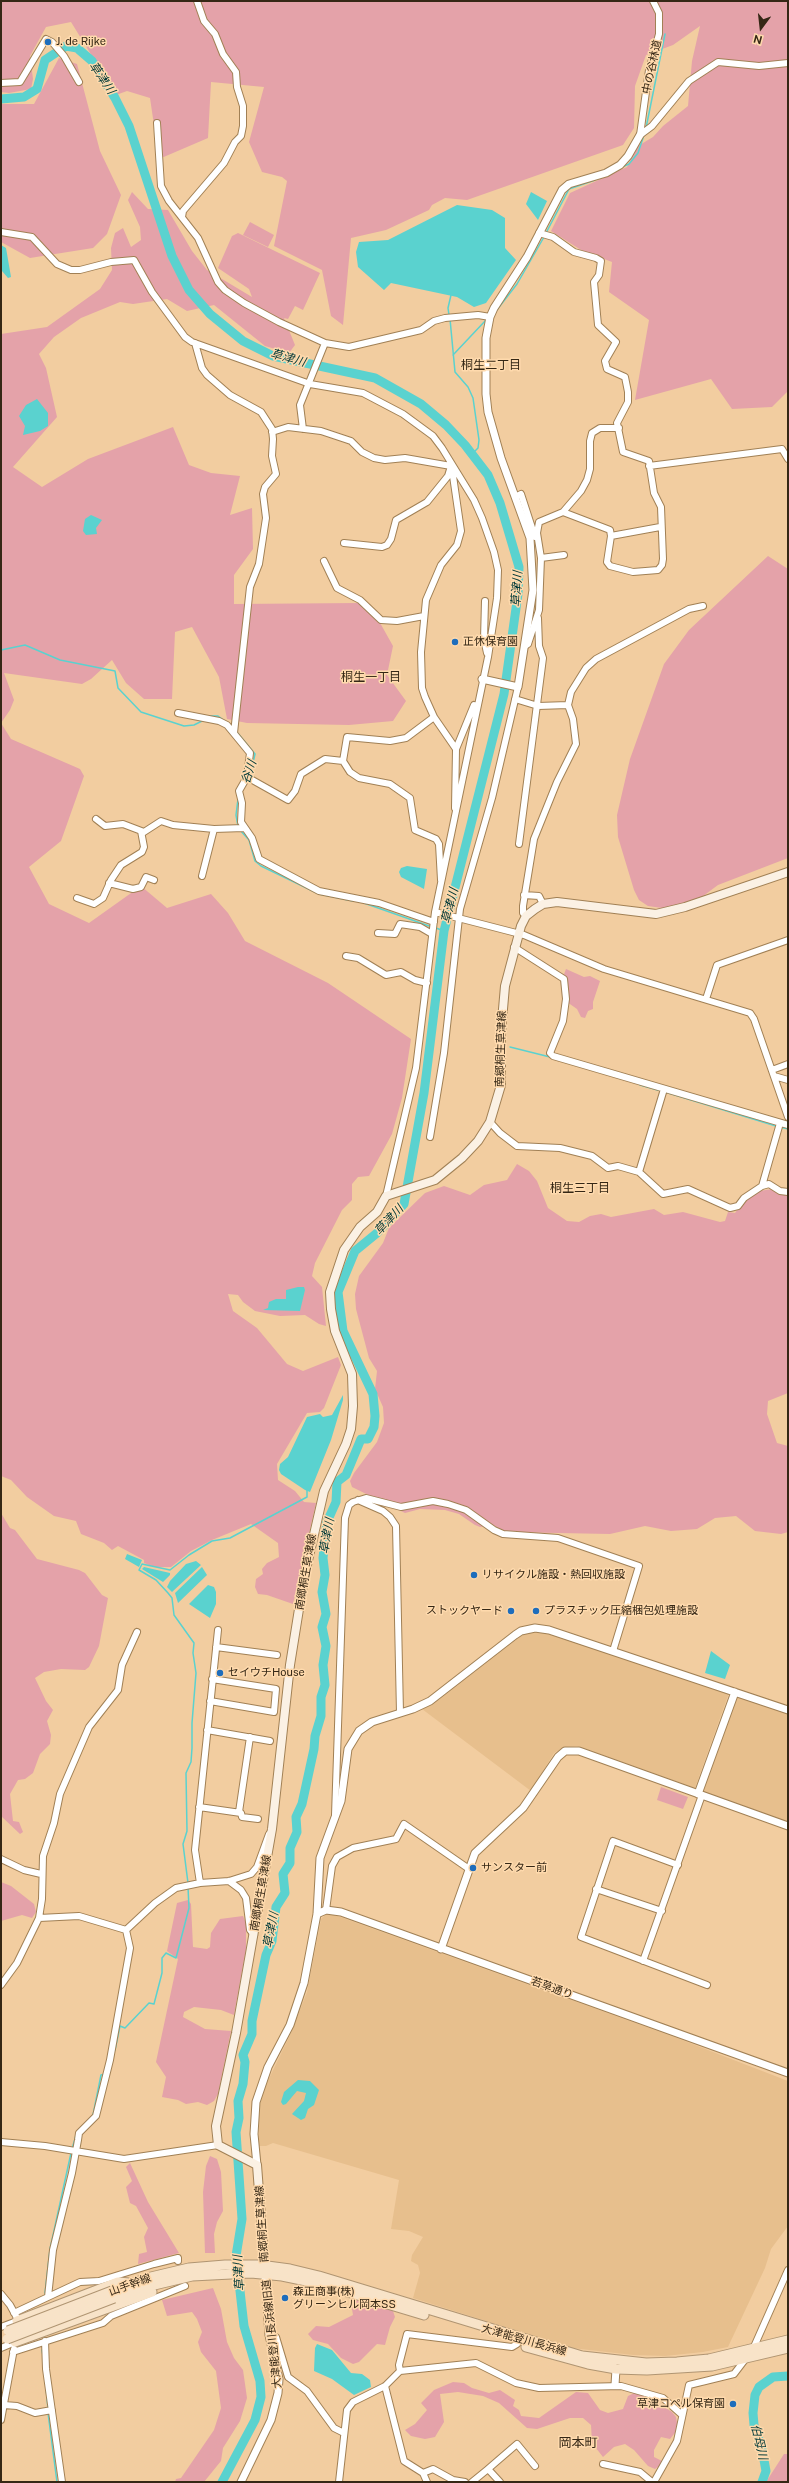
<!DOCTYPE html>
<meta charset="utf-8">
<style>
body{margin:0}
#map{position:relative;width:789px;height:2483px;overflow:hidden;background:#f2cda0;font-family:"Public Sans",sans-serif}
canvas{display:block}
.frame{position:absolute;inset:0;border:2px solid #352715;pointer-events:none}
.north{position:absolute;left:741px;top:8px;width:40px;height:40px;-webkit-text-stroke:3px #ffdaad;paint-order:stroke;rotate:195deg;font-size:11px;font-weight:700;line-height:16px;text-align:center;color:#352715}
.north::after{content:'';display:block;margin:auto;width:14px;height:18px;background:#352715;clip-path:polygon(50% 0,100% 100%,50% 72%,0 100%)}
</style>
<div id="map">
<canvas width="789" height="2483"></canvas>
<div class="frame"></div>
<div class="north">N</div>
</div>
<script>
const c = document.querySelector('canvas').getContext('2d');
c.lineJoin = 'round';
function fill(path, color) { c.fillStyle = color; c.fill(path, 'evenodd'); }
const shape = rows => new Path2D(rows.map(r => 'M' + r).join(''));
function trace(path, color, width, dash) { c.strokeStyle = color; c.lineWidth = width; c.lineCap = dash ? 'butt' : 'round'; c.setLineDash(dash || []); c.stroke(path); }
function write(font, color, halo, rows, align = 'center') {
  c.font = font + ' "Public Sans","Noto Sans JP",sans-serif'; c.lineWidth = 3; c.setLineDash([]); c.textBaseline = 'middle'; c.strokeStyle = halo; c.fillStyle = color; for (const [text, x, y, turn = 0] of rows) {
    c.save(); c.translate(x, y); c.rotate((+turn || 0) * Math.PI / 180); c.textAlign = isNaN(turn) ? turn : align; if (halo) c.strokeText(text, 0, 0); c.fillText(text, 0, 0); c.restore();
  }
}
const built = shape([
 [532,1632,545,1633,729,1693,695,1788,577,1746,564,1747,554,1753,531,1791,422,1709,440,1699,521,1636],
 [738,1695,788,1713,788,1823,703,1792],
 [326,1914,332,1914,677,2038,788,2081,788,2226,771,2249,765,2268,728,2347,703,2352,665,2356,633,2355,572,2348,413,2298,420,2273,418,2265,411,2261,412,2255,423,2237,409,2231,391,2229,399,2180,273,2143,266,2146,259,2146,259,2111,262,2093,291,2033,307,1992,321,1919]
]);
const green = shape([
 [1,1,788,1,788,391,772,407,732,409,711,379,635,400,649,320,609,292,612,262,581,250,551,231,570,193,627,167,638,146,653,137,663,126,688,106,692,61,700,26,673,45,646,55,635,86,634,128,623,145,467,200,445,198,432,205,429,210,386,230,351,238,343,325,331,316,322,270,274,246,287,181,282,177,262,172,249,142,264,87,211,82,208,138,159,159,150,98,127,91,116,95,71,22,46,27,30,56,33,79,31,89,9,93,1,92],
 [59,58,77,64,100,151,121,195,107,234,93,248,30,258,1,242,1,104,34,104],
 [132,192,148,209,168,210,192,251,207,270,252,297,249,289,218,268,232,236,238,233,320,273,303,310,295,306,288,319,284,318,295,345,289,353,265,346,214,305,187,311,167,299,133,304,120,302,81,318,54,337,39,354,46,368,57,417,13,467,42,487,88,459,173,427,189,465,211,473,240,476,230,515,252,508,253,549,234,575,234,604,359,603,379,621,393,646,387,675,406,701,393,721,349,725,247,723,227,719,219,677,192,627,175,632,172,699,144,699,126,683,112,660,91,679,82,684,4,673,14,700,10,710,1,723,11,739,80,769,84,776,61,841,29,867,49,904,89,923,141,886,167,908,211,894,228,913,245,941,328,983,411,1039,402,1098,392,1134,369,1176,358,1177,352,1184,352,1200,342,1210,315,1263,312,1276,322,1287,326,1326,319,1324,305,1315,280,1316,255,1311,243,1302,238,1295,228,1294,233,1311,257,1328,287,1364,303,1371,338,1357,341,1365,324,1408,320,1412,307,1413,277,1464,278,1480,295,1491,304,1502,316,1503,293,1604,267,1595,258,1594,255,1587,256,1579,263,1574,262,1569,267,1563,279,1557,278,1543,251,1524,212,1540,191,1551,171,1567,154,1567,144,1563,144,1560,118,1546,112,1550,104,1543,81,1534,76,1521,54,1516,27,1497,11,1480,1,1476,1,334,47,327,100,289,112,270,111,248,115,233,123,228,131,247,141,240,140,227,128,200],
 [250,222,274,235,268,247,243,235],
 [768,556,788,569,788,858,718,885,683,911,648,906,639,900,634,890,618,837,617,815,630,759,664,664,689,630],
 [566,969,584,977,590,976,600,981,593,1002,593,1009,588,1011,585,1018,581,1017,577,1009,567,1002,563,977],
 [517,1164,529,1171,537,1181,548,1208,567,1221,579,1222,590,1216,601,1214,611,1217,654,1209,664,1215,683,1212,720,1222,725,1221,728,1212,735,1213,746,1198,759,1191,773,1189,788,1194,788,1393,768,1401,767,1414,777,1443,788,1446,788,1532,781,1534,755,1531,736,1516,715,1518,697,1529,671,1531,645,1526,610,1534,506,1532,493,1525,480,1527,475,1525,459,1514,445,1510,420,1509,405,1513,352,1487,350,1481,354,1473,377,1442,384,1423,383,1407,375,1389,377,1371,369,1358,356,1309,355,1294,359,1276,383,1243,389,1228,425,1193,444,1186,470,1195,484,1185,507,1180],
 [1,1513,10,1528,15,1530,37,1559,79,1570,85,1573,102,1595,108,1598,99,1646,89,1667,85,1670,61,1669,44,1672,35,1678,46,1701,53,1710,47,1721,51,1735,50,1744,40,1754,33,1773,25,1779,18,1780,10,1794,13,1821,19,1822,23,1832,20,1834,1,1816],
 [661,1787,688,1797,683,1809,657,1800],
 [1,1882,11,1886,34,1904,36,1912,32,1918,22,1915,1,1921],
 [188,1900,191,1904,193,1947,207,1949,210,1947,211,1933,220,1919,243,1916,246,1923,246,1949,234,2015,221,2010,194,2007,184,2012,183,2017,205,2029,231,2031,218,2094,214,2101,207,2105,198,2102,186,2104,178,2100,162,2097,166,2077,156,2062,178,1959,167,1951,177,1903],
 [210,2156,217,2159,221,2172,223,2211,217,2222,214,2234,215,2253,205,2253,203,2192,206,2166],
 [130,2163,148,2202,179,2253,138,2264,139,2254,147,2252,144,2237,148,2228,136,2206,130,2203,126,2187,132,2181,126,2167],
 [213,2288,221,2309,227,2342,234,2358,243,2370,247,2398,240,2421,223,2448,221,2461,204,2482,175,2482,176,2479,181,2478,214,2430,221,2408,216,2371,201,2352,198,2342,202,2332,197,2319,192,2312,167,2316,162,2300],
 [357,2300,393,2311,395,2317,390,2327,385,2345,377,2344,359,2362,353,2364,341,2358,328,2344,313,2340,308,2334,316,2326,329,2327,353,2315,351,2303],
 [453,2382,464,2383,472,2388,489,2393,500,2390,515,2400,513,2406,519,2410,521,2416,539,2418,576,2392,588,2393,600,2410,608,2413,623,2409,628,2396,634,2393,650,2398,672,2412,676,2417,678,2429,670,2439,661,2437,654,2450,654,2457,662,2461,662,2464,655,2469,648,2466,634,2450,625,2444,614,2447,603,2457,592,2443,591,2425,583,2418,570,2418,537,2429,527,2428,499,2403,483,2396,458,2392,440,2394,444,2422,435,2437,425,2439,411,2436,405,2430,415,2424,427,2410,421,2403,434,2390],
 [784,2454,788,2454,788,2482,766,2482]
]);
const water = shape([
 [531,192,547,201,538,220,526,204],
 [457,205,492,210,505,218,505,248,516,260,486,303,474,307,457,297,391,283,384,290,358,267,356,252,359,242,388,240],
 [1,245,6,248,11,277,8,278,2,271,1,276],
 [37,399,48,413,48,426,40,431,23,435,25,426,19,416,26,405],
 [91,515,102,520,96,528,97,534,86,535,83,531,85,519],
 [407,866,427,869,424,889,401,877,399,872,401,868],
 [298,1287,304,1287,305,1290,300,1311,263,1310,268,1308,269,1302,276,1299,286,1299,286,1290],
 [343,1395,343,1400,331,1440,310,1492,305,1490,281,1474,279,1470,280,1464,288,1457,307,1417,320,1414,323,1417,332,1415],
 [127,1554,142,1560,139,1567,125,1559],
 [196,1561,201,1565,172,1592,167,1587,170,1581,186,1564],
 [144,1567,170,1573,170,1575,163,1582,142,1569],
 [202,1567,207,1575,178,1603,175,1593],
 [208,1585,214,1587,216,1592,216,1604,210,1618,189,1604],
 [711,1651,730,1665,725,1679,705,1673],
 [298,2080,310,2081,319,2090,314,2105,308,2109,305,2118,301,2120,292,2114,304,2101,306,2093,297,2091,286,2104,283,2105,281,2102,284,2092],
 [317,2344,332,2350,351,2373,362,2374,370,2380,371,2387,354,2395,332,2379,314,2371,315,2348]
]);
const stream = shape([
 [646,128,665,34],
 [622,167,629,164,638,153,644,135],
 [546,233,569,189,595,180],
 [496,311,517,284,544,237],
 [449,315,448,308,451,295],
 [450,319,455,372,468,387,473,398,479,440,478,448,472,454],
 [453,355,486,320],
 [1,650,25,645,60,660,115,671,118,688,141,712,184,726,194,725,202,721],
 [208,716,218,716,229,724],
 [236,731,255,754,250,776],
 [238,826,236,815,238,799],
 [240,830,249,840,255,861,261,866,319,894,353,901],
 [364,903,432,927],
 [436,928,444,931],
 [510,1047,550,1057],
 [640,1085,661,1091],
 [665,1092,776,1126],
 [780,1127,788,1129],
 [188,1883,183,1844,187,1831,186,1773,191,1762,192,1748,192,1723,196,1673,193,1653,194,1643,174,1615,172,1598,168,1593,156,1580,139,1570,142,1564,170,1570,189,1555,212,1541,230,1538,307,1497,307,1488],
 [115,2050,120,2026,125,2028,149,2003,154,2004,162,1973,162,1958,166,1953,176,1958,189,1908,188,1887],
 [93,2115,101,2075,105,2074],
 [72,2149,77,2132],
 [45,2293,50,2249,71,2153],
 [42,2350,43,2356],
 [46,2387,48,2409],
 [48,2413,57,2482]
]);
const river = shape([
 [114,96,129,126,172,256,189,290,210,314,243,341,273,356,375,378,421,404,446,425,465,445,488,475,500,503,519,567,518,594,504,694,444,931,424,1093,404,1204,377,1233,355,1251,338,1292,343,1331,373,1394,375,1416,374,1427,368,1439,361,1439,346,1475,337,1482,336,1502,327,1522,323,1558,325,1575,322,1592,326,1614,322,1627,326,1646,323,1665,325,1685,321,1697,321,1716,315,1736,314,1749,302,1804,296,1817,297,1832,290,1848,290,1863,283,1874,285,1893,276,1907,272,1941,266,1955,252,2021,252,2034,243,2055,245,2062,243,2084,238,2101,239,2118,236,2132,242,2219,236,2256,244,2326,260,2381,261,2397,255,2420,222,2482],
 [1,99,24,97,37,89,45,60,66,46,77,48,92,61,115,98],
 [762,2482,766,2471,762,2449,754,2425,753,2413,755,2395,759,2387,773,2377,788,2376]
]);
const minor = shape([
 [1,83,20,82,46,39,52,42,64,56,79,82],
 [157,123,161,186,169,201,198,238,218,282,225,290,244,303,279,322,325,343,349,347,421,330,434,321,445,318,478,315,490,317],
 [640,135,652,126,689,81,718,62,759,66,788,63],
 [640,135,649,70,659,34,659,13,653,1],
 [182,217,183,211,224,163,235,142,241,136,243,126,243,106,237,87,236,72,223,54,215,34,204,21,197,1],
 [1,232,32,237,57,264,71,270,80,270,111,262,134,260,152,292,185,337,192,342,310,384,363,393,403,414,433,436,442,448,474,500,482,518,494,552,498,570,497,598,488,657,435,912,416,1068,386,1196],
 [539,233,553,237,574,252,596,258,601,261,599,275,594,282,598,325,616,342,605,361,607,369,625,377,628,392,628,402,617,423,623,452,649,461,654,493,661,507,663,559,662,565,658,570,633,572,610,566,607,562,611,536,660,527],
 [195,343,202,368,207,375,230,395,261,412,272,429,273,439,272,456,276,474,265,487,263,494,266,518,259,564,250,587,234,733],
 [303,429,300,405,325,343],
 [272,432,288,427,321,431,351,441,362,452,374,458,385,460,405,458,451,466],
 [649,466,782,449,788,459],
 [452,469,461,531,457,545,441,565,426,600,421,652,422,688,425,697,434,717,456,749],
 [517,496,521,494,535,537],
 [563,512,581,491,587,480,590,469,590,441,592,433,600,428,619,428],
 [344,543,382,547,387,545,391,539,396,520,427,502,448,476,451,466],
 [541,558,564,555],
 [324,561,337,588,360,600,381,620,397,621,424,616],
 [485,601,484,639,487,653],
 [525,646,528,644,539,610,541,558,537,533,539,522,563,512,610,530,611,536],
 [515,699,538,706,568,705],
 [178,713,219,721,227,725,250,753,247,777,239,791,242,803,241,822,252,838,259,859,319,891,379,903,434,922],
 [434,717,406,738,390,741,347,737,343,761,350,772,359,778,390,784,410,798,415,830,436,839,439,844,441,880],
 [247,777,288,800,295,791,301,774,325,759,343,761],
 [455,808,456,749,474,705],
 [96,819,105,826,123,824,144,832,161,821,173,825,214,829,244,828],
 [519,844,543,658,539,646,538,618],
 [202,876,214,829],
 [109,883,133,889,141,887,146,877,154,880],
 [524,895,539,896,543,904],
 [77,898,94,904,103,898,111,880,121,865,142,852,144,847,141,831],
 [435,912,524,935,604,969,750,1013,754,1019,788,1117],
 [526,916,523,913,523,906,534,839,557,782,576,744,573,719,568,705,571,692,586,668,596,659,689,609,703,606],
 [378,933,395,934,400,924,420,927,432,934],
 [514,947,564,979,566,999,563,1021,550,1053,553,1056,788,1125],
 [346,956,358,958,386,975,401,972,415,980,427,983],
 [706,999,717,965,788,940],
 [772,1070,788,1064],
 [774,1076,788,1080],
 [490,1122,500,1133,517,1146,560,1148,592,1156,608,1168,618,1166,639,1172,663,1194,688,1189,730,1208,738,1206,744,1198,762,1186,769,1184,780,1191,788,1192],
 [430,1137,444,1053,460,909,492,798,518,687],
 [639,1172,664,1089],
 [762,1186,780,1123],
 [358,1500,383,1511,390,1517,396,1526,400,1713],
 [216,1647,277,1655],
 [210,1701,274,1712,276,1689,212,1679],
 [207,1730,270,1741],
 [199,1807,241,1813,242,1817,258,1819],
 [239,1812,250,1737],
 [335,1815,345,1518,349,1505,353,1502,366,1498,401,1507,433,1501,448,1504,466,1510,494,1530,503,1534,558,1538,639,1566,613,1651],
 [1,1859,24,1870,41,1874],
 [678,1865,613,1841,581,1937,707,1985],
 [229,1881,241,1890,246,1898,250,1930,254,1935],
 [200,1883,195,1850,218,1630],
 [596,1889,662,1911],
 [326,1910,332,1866,337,1857,353,1848,396,1839,404,1824,469,1869],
 [39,1918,79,1916,126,1930],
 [126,1930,155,1903,176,1888,200,1883,229,1881,251,1874,257,1867,269,1834],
 [643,1961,702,1795],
 [1,1985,17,1963,39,1918,42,1899,43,1856,54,1823,60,1794,89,1727,118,1690,122,1665,137,1632],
 [1,2142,45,2146,124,2159,218,2145],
 [1,2294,10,2305,16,2316],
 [48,2297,80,2282,99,2281,154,2264,178,2258,178,2261],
 [14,2313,48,2297,53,2250,72,2173,78,2140,79,2133,96,2116,110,2060,130,1948,126,1930],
 [1,2327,17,2321],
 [269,2335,276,2337,288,2377,307,2391,334,2428,344,2433],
 [45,2341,46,2369,62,2482],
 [1,2348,15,2342],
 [753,2349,788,2270],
 [13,2352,103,2323,111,2316,185,2286],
 [400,2371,399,2365,407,2334,512,2347,517,2344],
 [385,2386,404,2461,423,2473,427,2482],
 [4,2405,17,2406,35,2413,52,2410],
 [1,2420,14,2349],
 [603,2464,640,2472,652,2482],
 [488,2469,517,2444,535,2466],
 [423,2473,433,2469,453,2480,465,2482],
 [339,2482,347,2410,353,2402,385,2386,400,2371,476,2363,516,2383,539,2388,621,2386,663,2398,681,2414],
 [472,2482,488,2469,500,2482],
 [654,2482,677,2441,689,2385,734,2374,747,2357]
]);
const tertiary = shape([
 [482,679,518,687,533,590,530,538,501,458,488,412,486,394,486,338,490,317,494,308,527,257,562,190,569,184,606,173,620,165,628,156,640,135],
 [698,1794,735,1692],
 [317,1914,326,1910,341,1912,788,2073],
 [441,1949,475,1853,523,1808,558,1757,565,1751,579,1751,788,1826],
 [257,2165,254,2134,256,2102,268,2067,290,2025,304,1983,317,1914,320,1858,341,1801,348,1749,359,1731,372,1722,413,1709,430,1701,515,1635,521,1631,535,1628,549,1630,788,1710],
 [615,2385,616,2369],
 [241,2482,271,2420,278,2393,279,2379,269,2335,265,2274]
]);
const secondary = shape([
 [265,2271,257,2165,218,2145,216,2126,236,2033,272,1829,290,1665,304,1578,324,1491,346,1444,351,1429,353,1406,352,1374,335,1331,331,1309,330,1292,344,1250,360,1227,377,1212,386,1196,435,1180,462,1158,478,1141,490,1122,501,1085,501,1032,505,986,521,926,526,916,535,909,543,904,557,902,656,914,685,907,788,872]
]);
const primary = shape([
 [112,2291,151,2277,189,2268,225,2265,260,2265,290,2269,319,2276,582,2356,646,2363,677,2362,709,2359,788,2340],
 [114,2298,150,2286,192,2276,251,2273,282,2276,321,2284,424,2315],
 [17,2321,118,2282,129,2283],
 [15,2342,152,2292],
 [526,2347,588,2364,616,2369,647,2370,712,2366,788,2348]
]);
const primaryBridge = shape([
 [8,2331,112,2291],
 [7,2339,114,2298]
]);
const markers = [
 [48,42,4,"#1e6dbc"],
 [455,642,4,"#1e6dbc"],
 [474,1575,4,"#1e6dbc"],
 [511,1611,4,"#1e6dbc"],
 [536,1611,4,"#1e6dbc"],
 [220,1673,4,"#1e6dbc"],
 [473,1868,4,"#1e6dbc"],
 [285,2298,4,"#1e6dbc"],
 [733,2404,4,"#1e6dbc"]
];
const poiNames = [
 ["J. de Rijke",56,42],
 ["正休保育園",463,642],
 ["リサイクル施設・熱回収施設",482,1575],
 ["ストックヤード",503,1611,"right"],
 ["プラスチック圧縮梱包処理施設",544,1611],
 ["セイウチHouse",228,1673],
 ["サンスター前",481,1868],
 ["森正商事(株)",293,2292],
 ["グリーンヒル岡本SS",293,2305],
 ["草津コペル保育園",725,2404,"right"]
];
const streetNames = [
 ["中の谷林道",652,67,-78],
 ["南郷桐生草津線",501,1049,-88],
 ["南郷桐生草津線",306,1572,-80],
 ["南郷桐生草津線",261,1893,-80],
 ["若草通り",552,1988,20],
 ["南郷桐生草津線",262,2224,-94],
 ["山手幹線",130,2285,-20],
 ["大津能登川長浜線旧道",272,2334,-96],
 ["大津能登川長浜線",524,2340,16]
];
const waterNames = [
 ["草津川",102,78,56],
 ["草津川",288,358,15],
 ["草津川",517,589,-86],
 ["谷川",249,772,-72],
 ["草津川",450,906,-76],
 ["草津川",389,1220,-47],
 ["草津川",327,1536,-80],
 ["草津川",271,1930,-79],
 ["草津川",239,2273,-94],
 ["伯母川",759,2442,77]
];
const neighbourhoodNames = [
 ["桐生二丁目",491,365],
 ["桐生一丁目",371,677],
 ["桐生三丁目",580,1188]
];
const quarterNames = [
 ["岡本町",578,2443]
];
fill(built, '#e7bf8d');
fill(green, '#e4a2a9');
fill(water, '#5ad2cf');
trace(stream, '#5ad2cf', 1.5);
trace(river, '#5ad2cf', 9);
trace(minor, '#a18055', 8);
trace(tertiary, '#a18055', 9);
trace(secondary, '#a18055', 10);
trace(primary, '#b09572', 11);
trace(minor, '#fff', 6);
trace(tertiary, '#fff', 7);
trace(secondary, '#fbf1e4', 8);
trace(primary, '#f8e3c8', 9);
trace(primaryBridge, '#b09572', 11, []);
trace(primaryBridge, '#f8e3c8', 9);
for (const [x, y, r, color] of markers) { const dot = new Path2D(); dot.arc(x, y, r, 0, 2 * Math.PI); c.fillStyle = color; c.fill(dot); trace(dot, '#ffdaad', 1.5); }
write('11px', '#352715', '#ffdaad', poiNames, 'left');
write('11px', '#352715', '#ffdaad', streetNames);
write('italic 12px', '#003938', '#ffdaad', waterNames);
write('12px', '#352715', '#ffdaad', neighbourhoodNames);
write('13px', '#352715', '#ffdaad', quarterNames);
</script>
